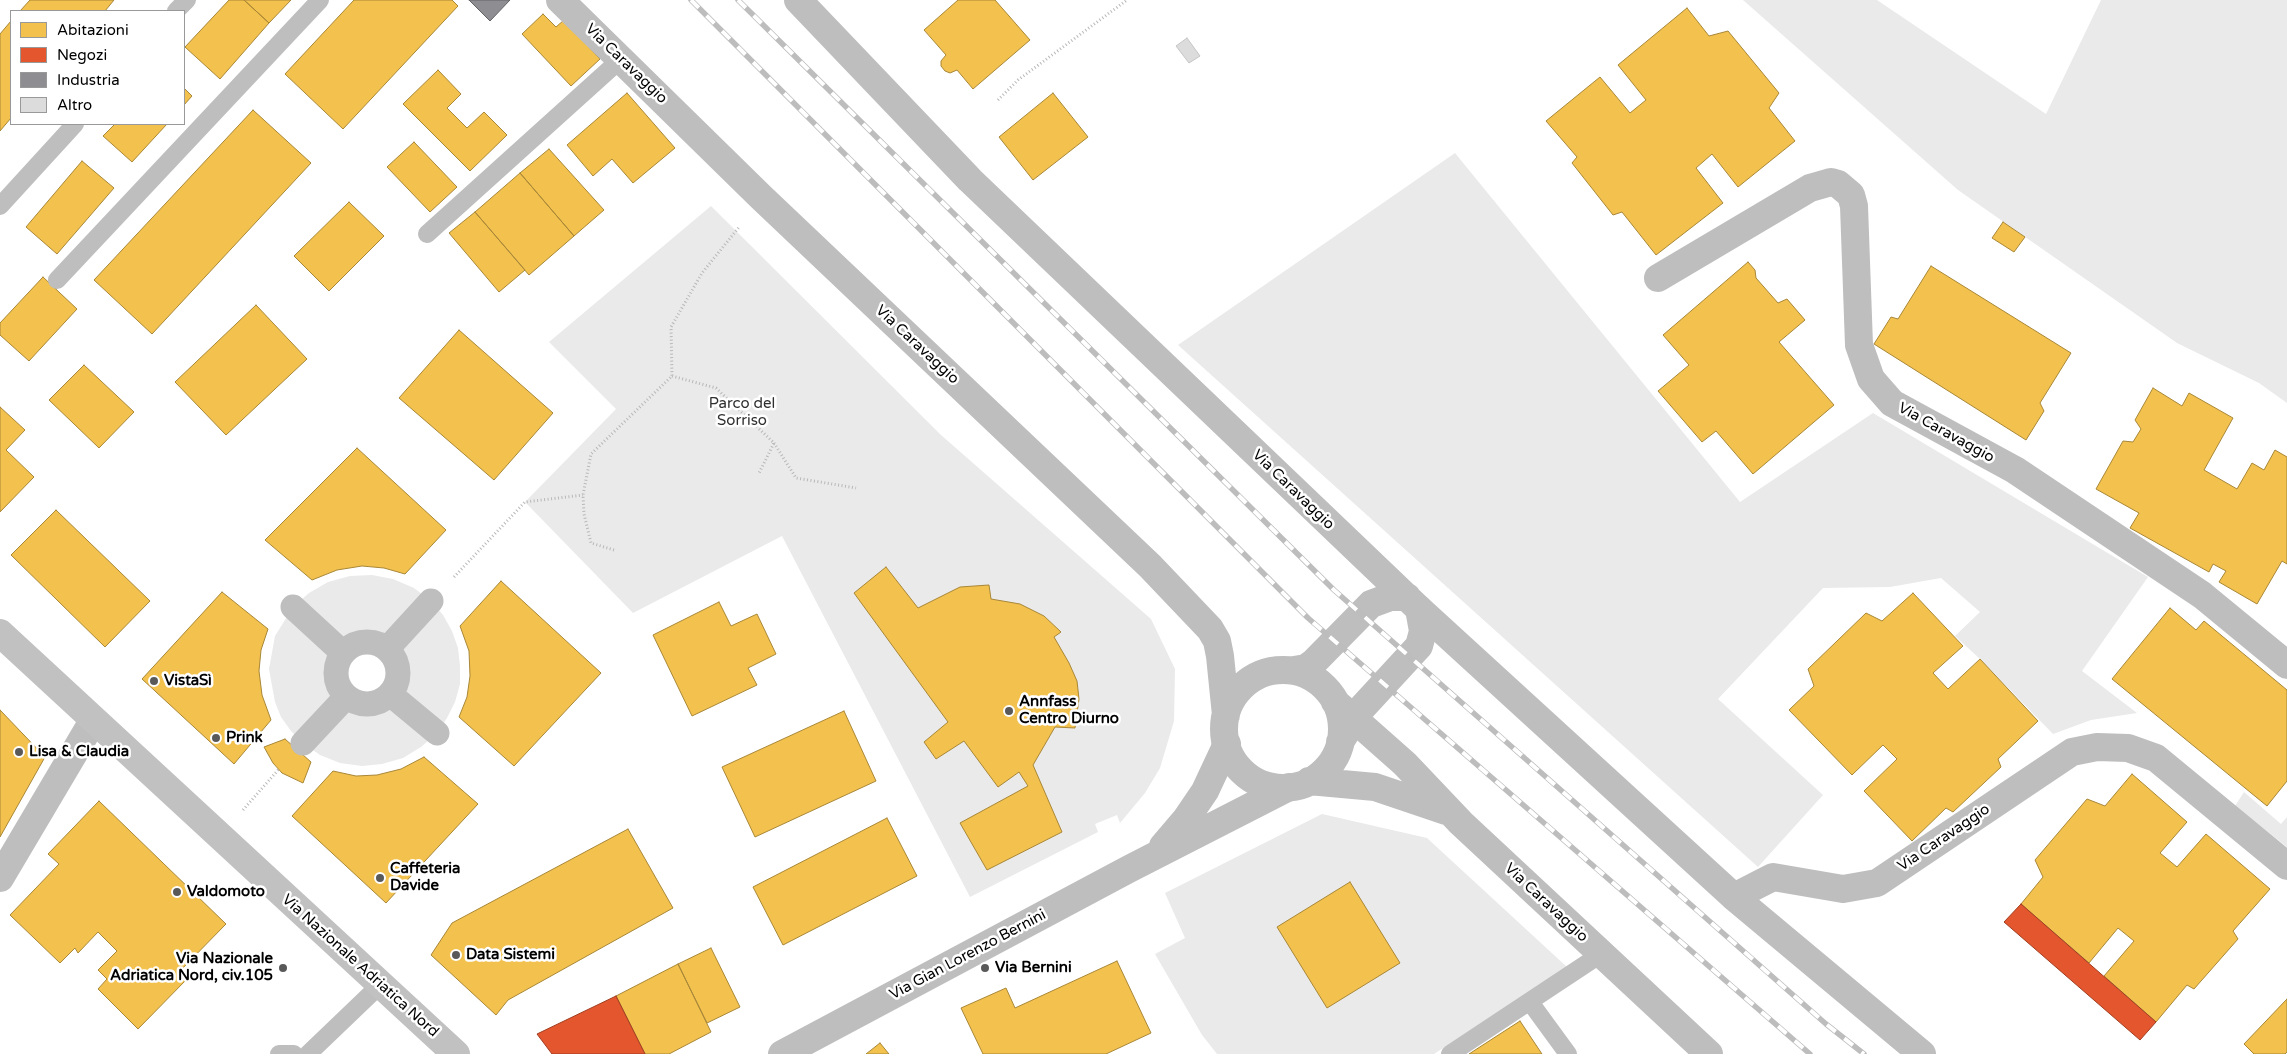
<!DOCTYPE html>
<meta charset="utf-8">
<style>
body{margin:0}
#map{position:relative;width:2287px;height:1054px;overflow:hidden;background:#fff;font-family:"Varela Round",sans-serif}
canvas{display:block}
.legend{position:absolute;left:10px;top:10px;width:175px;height:115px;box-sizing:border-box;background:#fff;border:1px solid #999;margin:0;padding:6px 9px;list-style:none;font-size:15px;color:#000}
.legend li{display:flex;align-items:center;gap:10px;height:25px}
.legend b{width:25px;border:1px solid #999}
</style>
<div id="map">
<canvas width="2287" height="1054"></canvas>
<ul class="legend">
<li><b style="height:14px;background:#f2c14e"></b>Abitazioni</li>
<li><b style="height:14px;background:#e4572e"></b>Negozi</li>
<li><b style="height:14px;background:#8d8d92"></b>Industria</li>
<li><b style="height:14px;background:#dcdcdc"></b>Altro</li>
</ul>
</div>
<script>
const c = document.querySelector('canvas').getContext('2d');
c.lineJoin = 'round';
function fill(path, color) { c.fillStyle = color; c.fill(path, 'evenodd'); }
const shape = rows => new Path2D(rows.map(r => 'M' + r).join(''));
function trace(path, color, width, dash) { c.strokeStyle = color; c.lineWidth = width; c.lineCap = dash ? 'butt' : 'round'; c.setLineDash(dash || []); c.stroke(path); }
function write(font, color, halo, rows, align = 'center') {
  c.font = font + ' "Varela Round",sans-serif'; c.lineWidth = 5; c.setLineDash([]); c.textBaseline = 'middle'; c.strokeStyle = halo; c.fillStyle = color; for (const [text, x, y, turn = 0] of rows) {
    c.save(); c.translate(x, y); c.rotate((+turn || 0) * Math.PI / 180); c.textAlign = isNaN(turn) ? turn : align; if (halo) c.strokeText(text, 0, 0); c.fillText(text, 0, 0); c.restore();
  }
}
const green = shape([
 [1743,0,1877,0,2046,114,2101,0,2287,0,2287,403,2259,383,2177,343,1958,190],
 [1455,153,1740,502,1873,413,2148,577,2082,671,2137,713,2091,720,2053,734,1980,659,1955,636,1980,612,1941,578,1890,587,1823,588,1718,699,1823,795,1758,867,1178,345],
 [711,206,941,435,1151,619,1175,669,1174,721,1160,768,1145,793,1120,823,1117,815,1095,824,1098,832,970,897,782,536,633,613,525,502,616,409,549,342],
 [372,575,393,579,414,588,431,601,443,615,452,631,458,648,460,666,460,684,455,702,447,718,437,733,421,747,403,758,382,764,362,766,340,763,320,755,303,743,291,731,281,717,275,702,269,669,275,636,293,607,309,593,328,582,350,576],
 [369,642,378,644,394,657,398,675,396,686,383,701,374,704,364,704,354,702,341,690,336,676,339,660,351,647,360,643],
 [2244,792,2281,824,2287,817,2287,847,2235,806],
 [1322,814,1427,838,1567,967,1434,1054,1217,1054,1202,1035,1155,954,1185,938,1165,893]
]);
const homes = shape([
 [30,0,114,0,105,11,20,11,30,0],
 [229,0,244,0,269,23,220,79,185,47,229,0],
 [244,0,291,0,269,23,244,0],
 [354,0,452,0,458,6,343,129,285,74,354,0],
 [958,0,995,0,1030,40,973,89,957,70,950,73,945,71,941,66,941,61,946,55,924,30,958,0],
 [1687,8,1709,36,1728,31,1779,93,1769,108,1795,141,1738,187,1712,154,1696,168,1723,203,1656,255,1622,212,1613,215,1572,163,1577,157,1546,121,1600,77,1630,113,1646,100,1618,65,1687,8],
 [543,14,556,27,564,20,600,59,571,86,522,34,543,14],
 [11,21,11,118,0,131,0,34,11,21],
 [438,70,461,94,447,108,467,128,484,112,507,135,470,171,403,104,438,70],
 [184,88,192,96,184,105,184,88],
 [627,93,675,148,633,183,612,159,593,176,567,145,627,93],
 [1053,93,1088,137,1033,180,999,137,1053,93],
 [253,110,311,163,152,334,94,280,253,110],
 [115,124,167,124,132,162,103,136,115,124],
 [414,142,457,187,430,212,387,167,414,142],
 [549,149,604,210,574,236,520,173,549,149],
 [82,161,114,188,57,254,26,227,82,161],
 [520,173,574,236,529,275,475,212,520,173],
 [349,202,384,236,329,291,294,256,349,202],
 [475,212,525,270,499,292,449,233,475,212],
 [2003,222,2025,237,2014,252,1992,238,2003,222],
 [1748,262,1755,270,1756,278,1778,303,1787,299,1805,320,1779,342,1834,405,1753,474,1716,431,1702,442,1658,391,1689,365,1663,335,1748,262],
 [1931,266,2071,353,2040,403,2044,411,2026,440,1874,344,1891,317,1898,319,1931,266],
 [43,277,77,309,29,361,0,335,0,323,43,277],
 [256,305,307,359,226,435,175,382,256,305],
 [459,330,553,413,494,480,399,398,459,330],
 [84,365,134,412,99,448,49,400,84,365],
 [2153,388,2182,406,2189,393,2233,418,2204,470,2237,489,2252,463,2264,470,2275,450,2287,457,2287,564,2282,561,2257,604,2219,582,2226,571,2213,564,2209,572,2130,528,2139,513,2096,489,2123,441,2133,442,2141,429,2135,420,2153,388],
 [0,407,25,430,6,450,34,477,0,512,0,407],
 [357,448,446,530,405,574,384,568,362,566,337,570,312,580,265,540,357,448],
 [56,510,150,601,105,647,11,555,56,510],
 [886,567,918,608,960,587,989,585,991,599,1020,604,1044,616,1061,632,1054,637,1069,663,1077,681,1079,699,1075,728,1055,727,1033,765,1062,832,987,870,960,823,1028,786,1019,772,998,787,964,741,936,759,924,742,948,722,854,593,886,567],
 [501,581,601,673,514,766,459,717,467,697,470,676,469,651,460,626,501,581],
 [222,592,268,629,261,650,259,671,262,695,271,720,234,764,142,679,222,592],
 [1913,593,1963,646,1933,673,1948,689,1980,659,2038,721,1998,759,2001,767,1953,812,1946,808,1912,841,1864,791,1897,759,1883,745,1852,775,1789,710,1814,686,1808,669,1866,613,1882,621,1913,593],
 [719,602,731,626,757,614,776,654,748,668,757,685,692,716,653,635,719,602],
 [2170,608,2196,630,2204,621,2287,690,2287,781,2267,806,2112,679,2170,608],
 [0,710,45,757,0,837,0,710],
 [844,711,876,781,755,837,722,767,844,711],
 [285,739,311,762,303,783,282,773,273,763,264,747,285,739],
 [424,757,478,804,386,903,292,816,333,771,356,776,377,775,401,769,424,757],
 [2132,774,2187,822,2160,853,2177,867,2206,834,2270,889,2233,931,2238,939,2194,989,2187,985,2156,1022,2104,976,2134,941,2118,928,2089,963,2021,904,2043,877,2035,860,2087,799,2105,806,2132,774],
 [99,801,226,924,179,972,186,980,138,1029,98,989,107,979,98,970,117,951,98,932,78,953,75,948,60,963,10,915,59,864,48,854,99,801],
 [887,818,917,876,783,945,753,887,887,818],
 [628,829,673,908,508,1000,496,1015,431,955,452,923,628,829],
 [1350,882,1400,963,1327,1008,1277,927,1350,882],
 [711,948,740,1007,707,1023,678,964,711,948],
 [1117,961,1151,1033,1106,1054,983,1054,961,1008,1006,988,1015,1008,1117,961],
 [678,964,711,1032,669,1054,645,1054,616,996,678,964],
 [2287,999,2287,1052,2285,1054,2254,1054,2244,1044,2287,999],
 [1520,1021,1542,1054,1469,1054,1520,1021],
 [880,1043,889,1054,866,1054,880,1043]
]);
const shops = shape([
 [2021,904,2156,1022,2140,1040,2004,922,2021,904],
 [616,996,645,1054,552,1054,537,1034,616,996]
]);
const industry = shape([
 [469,0,510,0,490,21,469,0]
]);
const building = shape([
 [1187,38,1200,56,1189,63,1176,46,1187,38]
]);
const path = shape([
 [998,100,1018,80,1127,0],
 [672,376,716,388,774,443,759,473],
 [774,443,796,478,856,488],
 [614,550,591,543,584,514,583,495,591,454,672,376,671,327,702,273,740,226],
 [454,577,525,502,583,495],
 [243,810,279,769]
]);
const service = shape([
 [176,11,187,0],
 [0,206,75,124],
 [427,234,621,59],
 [57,280,320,0],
 [1530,1002,1568,1054],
 [279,1054,294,1054],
 [308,1054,380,985],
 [1450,1054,1601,954]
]);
const pedestrian = shape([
 [293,607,343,653],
 '336 673a31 31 0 1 1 62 0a31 31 0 1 1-62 0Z',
 [387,649,431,601],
 [390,694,437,733],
 [303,743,346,697]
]);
const minor = shape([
 [1658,278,1810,188,1831,182,1838,184,1851,195,1854,206,1859,345,1871,379,1892,403,2015,470,2202,595,2287,665],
 [1419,609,1734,897,1922,1054],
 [1163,846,1186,819,1205,791,1227,744],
 [0,878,93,721],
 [1734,897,1773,877,1843,889,1877,883,2072,752,2097,747,2128,748,2156,758,2287,866],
 [782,1054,1129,869,1289,787]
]);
const tertiary = shape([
 [560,0,761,197,1150,566,1210,629,1217,641,1220,656,1226,715],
 [798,0,970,180,1419,609,1423,631,1419,646,1360,710,1340,742],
 [1294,670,1306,668,1313,663,1371,604,1390,597,1407,597],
 '1224 729a59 59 0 1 1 118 0a59 59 0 1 1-118 0Z',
 [1335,702,1405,764,1461,823,1709,1054],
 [1309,781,1375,787,1446,811]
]);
const secondary = shape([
 [0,633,456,1054]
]);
const rail = shape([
 [691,0,1308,618,1810,1054],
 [738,0,1334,590,1826,1024,1864,1054]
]);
const markers = [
 [154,681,5,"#595959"],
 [1009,711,5,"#595959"],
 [216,738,5,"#595959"],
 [19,752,5,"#595959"],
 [380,878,5,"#595959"],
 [177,892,5,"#595959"],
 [456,955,5,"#595959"],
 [283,968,5,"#595959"],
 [985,968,5,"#595959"]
];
const streetNames = [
 ["Via Caravaggio",626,64,44],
 ["Via Caravaggio",917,345,43],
 ["Via Caravaggio",1946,433,29],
 ["Via Caravaggio",1293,490,44],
 ["Via Caravaggio",1944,838,-34],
 ["Via Caravaggio",1546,903,43],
 ["Via Gian Lorenzo Bernini",968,955,-28],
 ["Via Nazionale Adriatica Nord",360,966,42]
];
const parkNames = [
 ["Parco del",742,404],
 ["Sorriso",742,421]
];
const poiNames = [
 ["VistaSì",164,681],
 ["Annfass",1019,702],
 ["Centro Diurno",1019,719],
 ["Prink",226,738],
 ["Lisa & Claudia",29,752],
 ["Caffeteria",390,869],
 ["Davide",390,886],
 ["Valdomoto",187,892],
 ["Data Sistemi",466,955],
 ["Via Nazionale",273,959,"right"],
 ["Adriatica Nord, civ.105",273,976,"right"],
 ["Via Bernini",995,968]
];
fill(green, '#eaeaea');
fill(homes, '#f2c14e');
trace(homes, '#a98737', 1);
fill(shops, '#e4572e');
trace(shops, '#a03d20', 1);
fill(industry, '#8d8d92');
trace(industry, '#636366', 1);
fill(building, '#dcdcdc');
trace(building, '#c5c5c5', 1);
trace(path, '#b8b8b8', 3, [1, 2.5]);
trace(service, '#bebebe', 18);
trace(pedestrian, '#bebebe', 25);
trace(minor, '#bebebe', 28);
trace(tertiary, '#bebebe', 28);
trace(secondary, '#c1c1c1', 28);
trace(rail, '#bdbdbd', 5.5);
trace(rail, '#fff', 4, [11]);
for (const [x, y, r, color] of markers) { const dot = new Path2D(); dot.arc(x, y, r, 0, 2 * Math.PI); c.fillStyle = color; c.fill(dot); trace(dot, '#fff', 2); }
write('15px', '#000', '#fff', streetNames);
write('15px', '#2f2f2f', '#fff', parkNames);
write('bold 15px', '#000', '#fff', poiNames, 'left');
</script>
